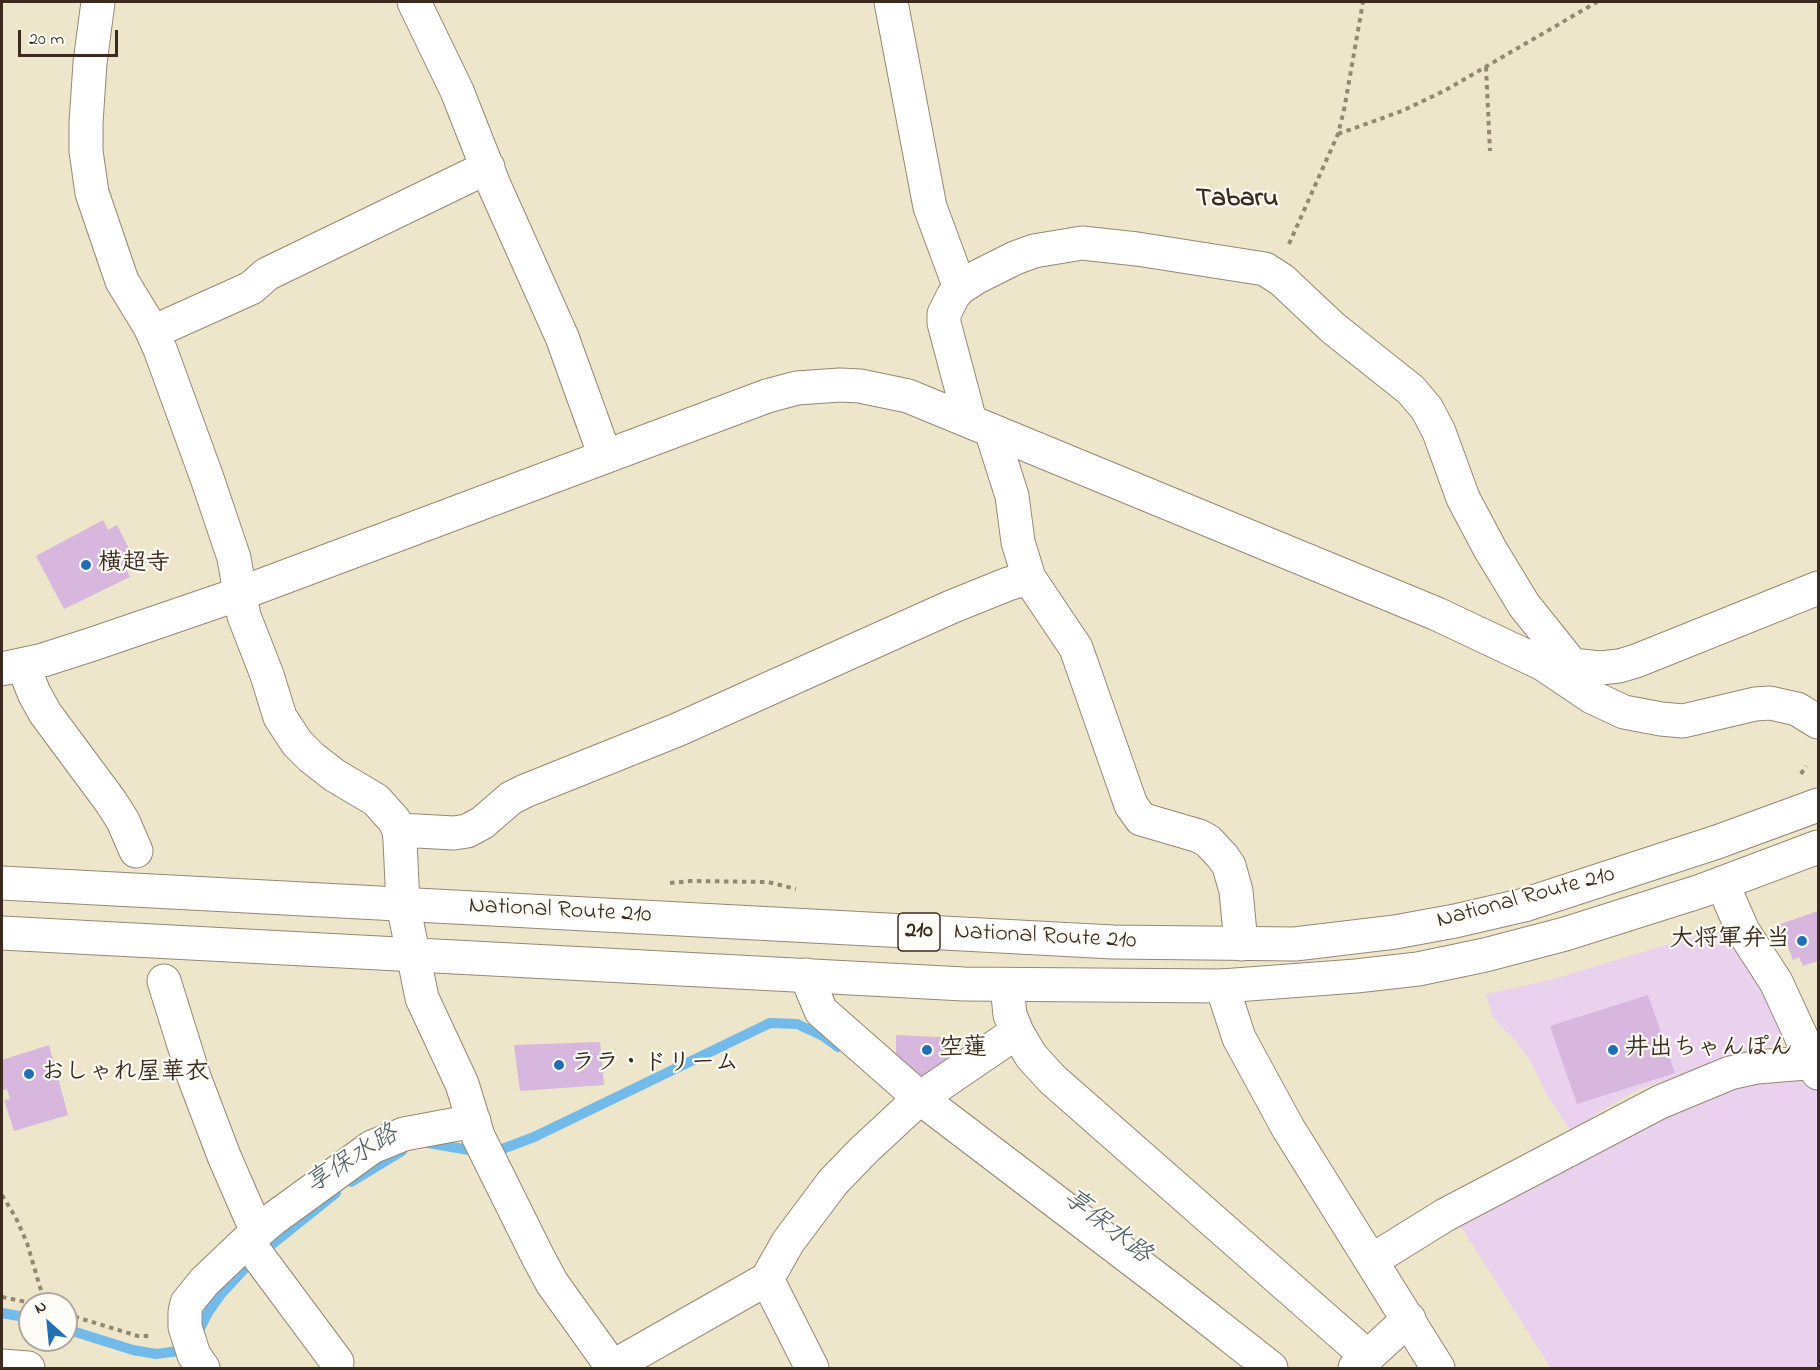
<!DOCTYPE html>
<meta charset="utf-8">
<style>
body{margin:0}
#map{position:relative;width:1820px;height:1370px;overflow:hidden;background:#eee6ca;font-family:"Indie Flower",sans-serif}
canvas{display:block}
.frame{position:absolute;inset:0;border:3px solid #3b2a1e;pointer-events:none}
.north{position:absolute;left:18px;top:1292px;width:60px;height:60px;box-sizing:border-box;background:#fdfcf7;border:2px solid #afa8a0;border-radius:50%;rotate:333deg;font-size:16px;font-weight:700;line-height:24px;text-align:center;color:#3b2a1e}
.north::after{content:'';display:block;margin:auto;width:21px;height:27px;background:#1f6fb2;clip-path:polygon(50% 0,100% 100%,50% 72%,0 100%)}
.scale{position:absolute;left:18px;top:30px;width:100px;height:27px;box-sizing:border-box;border:3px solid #3b2a1e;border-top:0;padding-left:8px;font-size:18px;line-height:21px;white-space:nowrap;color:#3b2a1e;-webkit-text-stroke:4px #fdfcf7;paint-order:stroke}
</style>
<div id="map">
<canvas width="1820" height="1370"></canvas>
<div class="frame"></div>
<div class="north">N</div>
<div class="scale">20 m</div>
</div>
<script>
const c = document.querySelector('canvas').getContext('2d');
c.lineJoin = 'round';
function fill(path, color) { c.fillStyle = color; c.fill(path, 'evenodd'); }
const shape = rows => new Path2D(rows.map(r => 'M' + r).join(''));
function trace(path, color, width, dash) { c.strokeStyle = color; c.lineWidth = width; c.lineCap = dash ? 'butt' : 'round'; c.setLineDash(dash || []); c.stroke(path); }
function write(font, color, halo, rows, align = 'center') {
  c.font = font + ' "Indie Flower","Klee One",sans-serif'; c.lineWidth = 4.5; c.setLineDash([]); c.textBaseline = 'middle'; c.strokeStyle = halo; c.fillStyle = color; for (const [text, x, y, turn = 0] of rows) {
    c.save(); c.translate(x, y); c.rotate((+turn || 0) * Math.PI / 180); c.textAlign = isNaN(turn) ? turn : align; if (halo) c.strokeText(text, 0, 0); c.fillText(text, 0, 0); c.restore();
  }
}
const built = shape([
 [1716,930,1739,953,1751,969,1780,1024,1782,1037,1778,1043,1639,1089,1599,1112,1572,1133,1546,1093,1530,1060,1513,1038,1505,1031,1493,1017,1486,994,1550,980],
 [1797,1071,1818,1086,1818,1368,1551,1368,1456,1219,1701,1093]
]);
const stream = shape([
 [428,1143,469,1150],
 [497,1151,534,1137,770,1023,797,1024,823,1036,838,1047],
 [351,1182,402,1151],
 [271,1245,336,1193],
 [2,1313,30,1318],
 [66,1329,133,1350,156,1354,179,1351,188,1345,196,1336,209,1311,221,1294,246,1267]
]);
const building = shape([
 [103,520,108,530,117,525,136,563,126,568,130,577,64,609,36,556],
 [1818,911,1818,961,1803,966,1799,957,1793,960,1780,924],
 [1648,995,1675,1073,1577,1104,1550,1026],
 [896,1035,958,1038,956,1065,925,1086,896,1062],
 [600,1042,604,1085,520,1091,514,1045],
 [49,1045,68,1115,14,1131,4,1100,10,1099,7,1089,2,1090,2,1060]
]);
const path = shape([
 [1486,67,1490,151],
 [1338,134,1402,111,1444,91,1597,2],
 [1289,244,1338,134,1344,110,1363,2],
 [1801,774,1806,766],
 [670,883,691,881,768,882,796,889],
 [2,1195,16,1218,27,1243,45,1304],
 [2,1297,36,1304],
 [66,1314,138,1336,152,1336]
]);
const minor = shape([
 [98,2,90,63,86,123,86,151,92,193,122,281,150,327,160,349,207,478,234,558,244,616,267,675,280,717,297,743,311,757,334,775,376,800,394,820,399,830,400,841,403,904,422,998,462,1084,478,1136,538,1257,552,1283,613,1368],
 [414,2,457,91,494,185,562,337,605,456],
 [891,2,930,207,960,288],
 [153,332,251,288,267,274,488,167],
 [970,421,944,323,944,314,953,296,960,288,977,277,1015,258,1034,251,1082,243,1137,249,1265,269,1282,280,1333,328,1411,390,1427,409,1439,432,1463,498,1490,549,1524,605,1572,665,1570,681],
 [991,430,1012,496,1018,542,1029,578,1076,648,1131,805,1141,819,1199,836,1208,841,1223,857,1229,866,1236,891,1241,944],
 [23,665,34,693,45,713,111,802,123,821,136,851],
 [1572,665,1600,668,1619,666,1636,661,1818,588],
 [2,669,43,660,90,645,239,594,767,396,797,388,840,385,860,386,908,396,1437,614,1543,664,1592,697,1624,712,1661,719,1683,721,1755,704,1770,703,1797,709,1818,722],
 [399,830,454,833,467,831,482,823,511,798,525,791,677,730,951,607,1008,584,1029,578],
 [1722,883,1743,931,1776,982,1818,1073],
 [806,975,821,1011,920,1098,1168,1287,1271,1368],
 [164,981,194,1077,224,1156,257,1232],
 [1007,985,1010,1015,1017,1032,1031,1056,1052,1079,1368,1357],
 [1222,986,1239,1038,1288,1128,1438,1368],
 [247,1241,337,1362],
 [1371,1261,1445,1215,1660,1102,1730,1073,1757,1067,1818,1062],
 [767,1279,812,1368],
 [2,1366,28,1368],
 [612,1367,767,1279,788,1242,833,1182,864,1150,920,1098,1017,1032],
 [203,1368,194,1355,185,1327,185,1312,187,1303,204,1282,247,1241,273,1219,372,1147,404,1134,474,1121],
 [1355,1368,1409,1319]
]);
const highway = shape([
 [2,883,1113,942,1295,944,1395,932,1455,921,1524,905,1717,842,1818,805],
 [2,933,964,984,1222,986,1356,976,1418,969,1485,955,1565,934,1701,891,1818,847]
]);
const markers = [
 [86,565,6,"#1f6fb2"],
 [1802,941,6,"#1f6fb2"],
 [927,1050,6,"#1f6fb2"],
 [1613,1050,6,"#1f6fb2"],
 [559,1065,6,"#1f6fb2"],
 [29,1074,6,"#1f6fb2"]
];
const shields = [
 [919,932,42]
];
const shieldNames = [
 ["210",919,932]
];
const poiNames = [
 ["横超寺",98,565],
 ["大将軍弁当",1790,941,"right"],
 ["空蓮",939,1050],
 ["井出ちゃんぽん",1625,1050],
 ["ララ・ドリーム",571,1065],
 ["おしゃれ屋華衣",41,1074]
];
const streetNames = [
 ["National Route 210",1526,899,-15],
 ["National Route 210",560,912,3],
 ["National Route 210",1045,938,3]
];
const waterNames = [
 ["享保水路",353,1161,-32],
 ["享保水路",1106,1228,38]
];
const quarterNames = [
 ["Tabaru",1237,201]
];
fill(built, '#ead1ed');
trace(stream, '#71bae9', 10);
fill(building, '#d7b7dd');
trace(minor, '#948874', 35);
trace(highway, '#948874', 35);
trace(path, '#948874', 4, [4.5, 4.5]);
trace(minor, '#fff', 33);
trace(highway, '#fff', 33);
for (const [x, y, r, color] of markers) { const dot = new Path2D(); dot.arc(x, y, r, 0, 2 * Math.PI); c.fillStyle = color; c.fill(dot); trace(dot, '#fdfcf7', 2); }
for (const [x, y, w] of shields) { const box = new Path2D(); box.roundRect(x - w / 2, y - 19, w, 38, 4.5); c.fillStyle = '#fdfcf7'; c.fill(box); trace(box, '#3b2a1e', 1.5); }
write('bold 22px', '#3b2a1e', null, shieldNames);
write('bold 24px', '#3b2a1e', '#fdfcf7', poiNames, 'left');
write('24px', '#3b2a1e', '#fdfcf7', streetNames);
write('italic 26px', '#4e5c65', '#fdfcf7', waterNames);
write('bold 27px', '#3b2a1e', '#fdfcf7', quarterNames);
</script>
